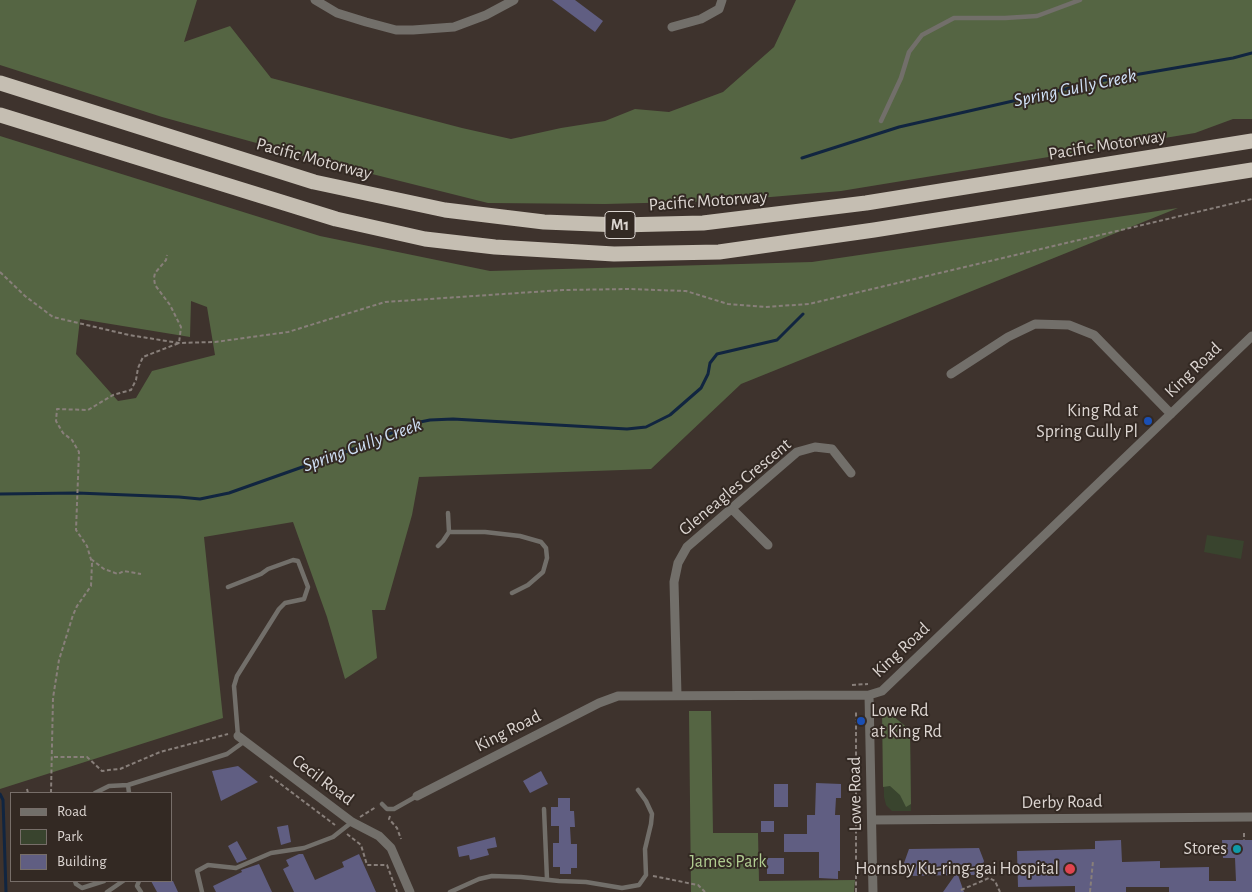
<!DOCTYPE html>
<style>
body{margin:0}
#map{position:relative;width:1252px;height:892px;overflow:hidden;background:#3e332d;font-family:"Alegreya Sans",sans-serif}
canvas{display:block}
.legend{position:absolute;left:10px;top:792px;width:162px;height:90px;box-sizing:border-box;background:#332923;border:1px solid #776e69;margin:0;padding:6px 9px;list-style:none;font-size:15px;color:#dcd5d1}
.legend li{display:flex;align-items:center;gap:10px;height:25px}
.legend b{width:25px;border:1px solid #776e69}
</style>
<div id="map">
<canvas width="1252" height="892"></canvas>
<ul class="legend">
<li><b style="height:6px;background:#726f6a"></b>Road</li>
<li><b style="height:14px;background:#39442e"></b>Park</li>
<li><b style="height:14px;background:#605e82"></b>Building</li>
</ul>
</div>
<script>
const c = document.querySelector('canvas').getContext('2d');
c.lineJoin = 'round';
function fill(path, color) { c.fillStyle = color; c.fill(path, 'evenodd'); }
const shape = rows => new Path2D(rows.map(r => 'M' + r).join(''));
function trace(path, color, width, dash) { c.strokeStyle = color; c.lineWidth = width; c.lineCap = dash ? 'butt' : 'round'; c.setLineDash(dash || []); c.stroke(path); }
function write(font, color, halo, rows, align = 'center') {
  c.font = font + ' "Alegreya Sans",sans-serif'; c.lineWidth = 4; c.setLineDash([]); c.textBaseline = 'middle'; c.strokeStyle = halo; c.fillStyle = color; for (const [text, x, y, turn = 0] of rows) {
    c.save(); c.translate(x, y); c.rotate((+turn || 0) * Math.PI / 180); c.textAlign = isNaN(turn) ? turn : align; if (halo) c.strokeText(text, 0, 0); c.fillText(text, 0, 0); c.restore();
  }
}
const green = shape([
 [1207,535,1244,541,1241,559,1204,552],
 [882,707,910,730,911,811,892,811,886,805,884,797]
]);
const forest = shape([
 [0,0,197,0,184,42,230,26,271,78,462,128,511,139,561,128,605,121,635,109,669,112,723,92,774,47,796,0,1252,0,1252,119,1233,119,1195,133,841,191,724,201,605,204,488,203,340,166,162,117,0,65],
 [0,136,320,236,490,271,812,262,1178,208,741,384,651,469,419,477,412,515,385,610,372,610,377,658,345,679,327,617,293,522,204,537,223,718,0,789],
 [191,301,207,307,215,355,152,371,136,398,118,401,76,354,80,319,190,337],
 [882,707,910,730,911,804,906,807,900,795,890,786,883,787],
 [689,711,711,711,713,833,758,833,759,881,855,880,854,892,691,892]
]);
const stream = shape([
 [802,158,899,127,1105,80,1233,58,1252,53],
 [0,494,77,493,179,497,200,499,229,493,356,448,415,423,430,420,453,419,627,429,646,427,670,415,701,388,708,374,710,363,717,354,777,340,803,314],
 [0,794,3,800,6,892]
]);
const building = shape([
 [552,0,575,0,603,21,595,32],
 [238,766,258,782,221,801,212,771],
 [541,771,548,784,530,793,523,781],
 [816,783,841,784,841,798,836,798,835,815,840,815,840,871,838,871,838,879,819,878,819,852,784,852,784,834,807,834,807,815,815,815],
 [774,784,788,784,788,807,774,807],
 [558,798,570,798,570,811,574,811,575,827,570,827,571,844,577,844,577,868,571,868,571,874,560,874,560,867,553,867,553,843,559,843,559,826,551,826,551,807,558,807],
 [761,821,774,821,774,832,761,832],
 [288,825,291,842,281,845,277,827],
 [495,837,497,847,487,849,489,855,470,860,469,855,459,857,457,847],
 [1121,840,1122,862,1160,861,1160,868,1209,867,1209,881,1236,881,1235,858,1223,858,1222,840,1252,840,1252,892,1169,892,1169,887,1126,887,1126,892,1075,892,1075,886,1018,887,1017,851,1095,849,1095,841],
 [237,841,247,859,237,863,228,846],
 [979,848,984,861,980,875,958,875,964,892,943,892,955,875,910,876,904,863,909,849],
 [299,854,303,854,315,880,344,867,342,862,359,854,376,892,294,892,283,869,289,866,286,860],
 [767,858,784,858,784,874,767,874],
 [259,864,272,892,216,892,213,886,242,872,241,870],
 [151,881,173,881,178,892,157,892]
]);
const path = shape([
 [0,272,25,296,53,317,129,335,179,343,215,342,288,332,385,302,563,290,628,289,686,291,728,304,765,307,809,304,1252,199],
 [91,559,104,569,118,574,124,571,141,574],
 [852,685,868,684],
 [54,757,87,757,102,771,109,770,120,769,160,752,228,734],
 [270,776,335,825],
 [27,789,28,793],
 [51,793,53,698,59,660,73,615,77,606,91,586,92,563,87,546,76,530,79,452,72,440,63,433,56,421,57,409,88,410,113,395,131,390,136,380,138,368,143,357,179,343,181,327,170,305,155,285,154,278,155,273,166,260,167,255],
 [390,816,389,819,397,828,401,839],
 [360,817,376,807],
 [1244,833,1244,840],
 [347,834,361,845,367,865,387,865,397,892],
 [653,876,698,885,705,892],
 [961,890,989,878,995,881,1000,892],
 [856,892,856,711],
 [1090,892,1093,861]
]);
const lane = shape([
 [881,121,901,78,909,52,922,35,954,18,1005,18,1037,16,1080,0],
 [449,532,485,532,520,536,541,542,546,548,547,558,543,572,528,585,512,593],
 [438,546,443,541,449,532,448,513],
 [228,587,261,574,268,569,293,560,298,561,308,587,304,599,285,603,279,609,237,676,234,686,238,736],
 [128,785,129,793],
 [95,793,109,786,128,785,227,754,245,741],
 [382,804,387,809,394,809,417,796],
 [544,809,547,879],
 [75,881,76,884,82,888,104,881],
 [139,881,137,886,141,892],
 [107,892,123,881],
 [202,892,197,871,208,865,236,868,271,853,304,848,333,837,352,822],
 [450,892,479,879,492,876,521,877,559,881,586,882,622,888,639,885,646,875,645,849,651,824,652,814,646,801,638,790]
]);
const street = shape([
 [315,0,337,13,366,22,396,30,413,30,454,27,486,15,514,0],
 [672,27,701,19,719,9,722,0],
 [951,374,1008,337,1035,324,1069,325,1094,335,1171,414],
 [732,509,768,545],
 [677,695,674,582,678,563,687,547,797,452,815,447,832,449,851,473],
 [869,695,873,892],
 [238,736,352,822,379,836,391,848,410,892],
 [417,796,599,703,618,696,869,695,882,691,1252,336],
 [872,820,1252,817]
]);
const highway = shape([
 [0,83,314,182,445,210,544,222,620,225,703,223,866,203,1252,141],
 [0,115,336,219,425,239,495,247,614,254,719,252,874,230,1252,170]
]);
const markers = [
 [1148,421,5,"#1a4fb4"],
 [861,721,5,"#1a4fb4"],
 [1237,849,5,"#0f9aa8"],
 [1070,869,6,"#e0444e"]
];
const shields = [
 [620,225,30]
];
const shieldNames = [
 ["M1",620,225]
];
const streetNames = [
 ["Pacific Motorway",1107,145,-9],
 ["Pacific Motorway",314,159,15],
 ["Pacific Motorway",708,201,-4],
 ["King Road",1193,370,-44],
 ["Gleneagles Crescent",735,487,-40],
 ["King Road",901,650,-43],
 ["King Road",508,731,-27],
 ["Cecil Road",323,780,37],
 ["Lowe Road",855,794,-91],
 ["Derby Road",1062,802,-1]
];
const poiNames = [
 ["King Rd at",1138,411],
 ["Spring Gully Pl",1138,432],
 ["Lowe Rd",871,711,"left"],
 ["at King Rd",871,732,"left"],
 ["Stores",1227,849],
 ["Hornsby Ku-ring-gai Hospital",1059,869]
];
const parkNames = [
 ["James Park",728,862]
];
const waterNames = [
 ["Spring Gully Creek",1075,88,-12],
 ["Spring Gully Creek",362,445,-20]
];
fill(green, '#39442e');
fill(forest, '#556543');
trace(stream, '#112540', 3);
fill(building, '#605e82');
trace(path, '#887f7a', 2, [4, 2.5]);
trace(lane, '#726f6a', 4.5);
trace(street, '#726f6a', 9);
trace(highway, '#c5beb2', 15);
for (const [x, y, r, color] of markers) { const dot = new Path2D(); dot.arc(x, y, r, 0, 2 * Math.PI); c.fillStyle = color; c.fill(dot); trace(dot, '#332923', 2); }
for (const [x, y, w] of shields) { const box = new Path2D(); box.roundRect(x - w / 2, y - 13.5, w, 27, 4); c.fillStyle = '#332923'; c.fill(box); trace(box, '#dcd5d1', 1); }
write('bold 16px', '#dcd5d1', null, shieldNames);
write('18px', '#dcd5d1', '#332923', streetNames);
write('18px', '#dcd5d1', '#332923', poiNames, 'right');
write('18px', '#b0cc90', '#332923', parkNames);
write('italic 19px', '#d0e0f6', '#332923', waterNames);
</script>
